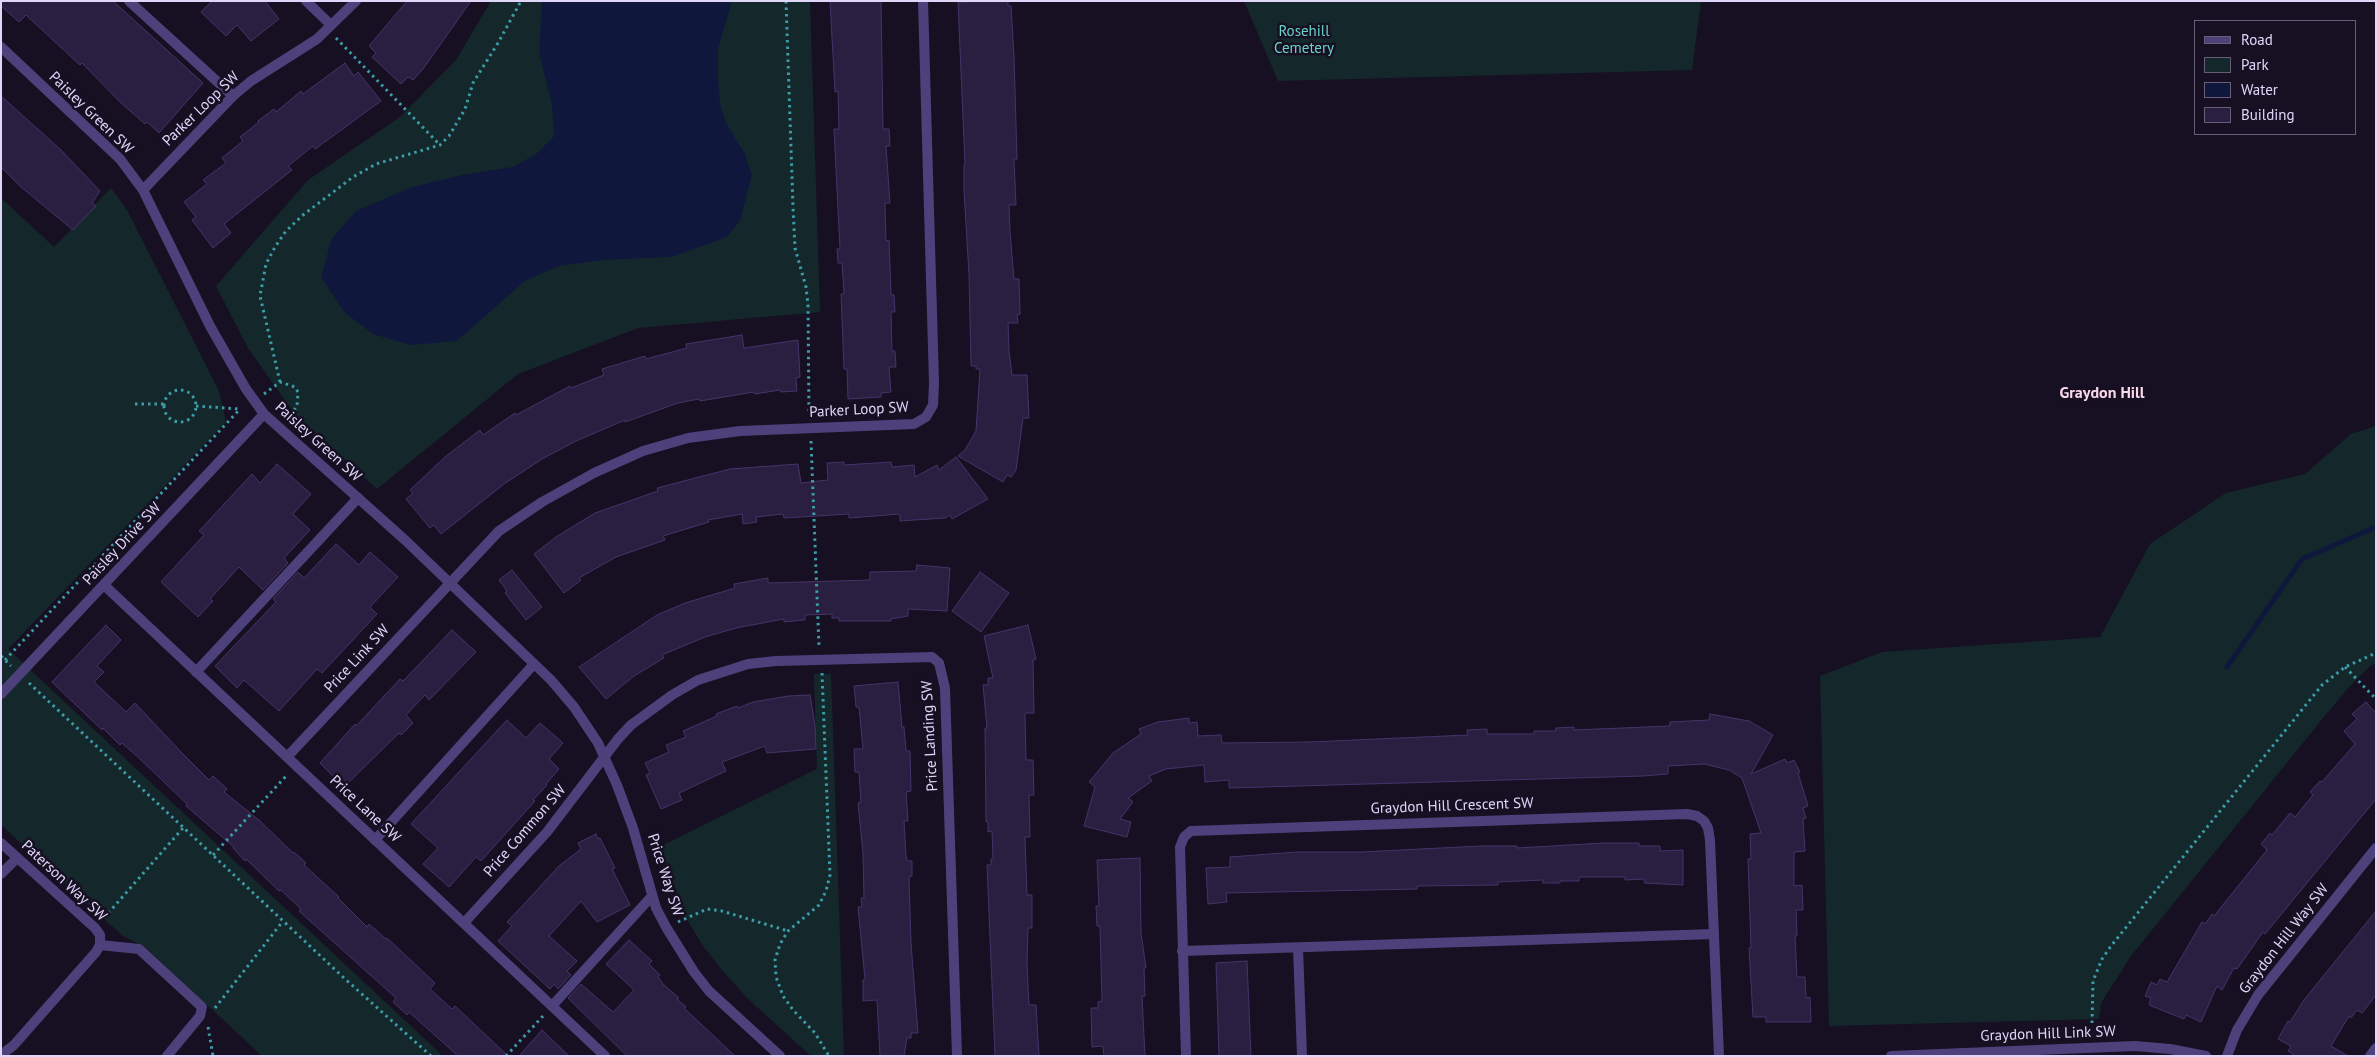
<!DOCTYPE html>
<style>
body{margin:0}
#map{position:relative;width:2377px;height:1057px;overflow:hidden;background:#161022;font-family:"PT Sans",sans-serif}
canvas{display:block}
.frame{position:absolute;inset:0;border:2px solid #e0d6fa;pointer-events:none}
.legend{position:absolute;left:2194px;top:20px;width:162px;height:115px;box-sizing:border-box;background:#161022;border:1px solid #675f78;margin:0;padding:6px 9px;list-style:none;font-size:15px;color:#e0d6fa}
.legend li{display:flex;align-items:center;gap:10px;height:25px}
.legend b{width:25px;border:1px solid #675f78}
</style>
<div id="map">
<canvas width="2377" height="1057"></canvas>
<div class="frame"></div>
<ul class="legend">
<li><b style="height:6px;background:#4d417c"></b>Road</li>
<li><b style="height:14px;background:#14282b"></b>Park</li>
<li><b style="height:14px;background:#0f183c"></b>Water</li>
<li><b style="height:14px;background:#2b1f41"></b>Building</li>
</ul>
</div>
<script>
const c = document.querySelector('canvas').getContext('2d');
c.lineJoin = 'round';
function fill(path, color) { c.fillStyle = color; c.fill(path, 'evenodd'); }
const shape = rows => new Path2D(rows.map(r => 'M' + r).join(''));
function trace(path, color, width, dash) { c.strokeStyle = color; c.lineWidth = width; c.lineCap = dash ? 'butt' : 'round'; c.setLineDash(dash || []); c.stroke(path); }
function write(font, color, halo, rows, align = 'center') {
  c.font = font + ' "PT Sans",sans-serif'; c.lineWidth = 5; c.setLineDash([]); c.textBaseline = 'middle'; c.strokeStyle = halo; c.fillStyle = color; for (const [text, x, y, turn = 0] of rows) {
    c.save(); c.translate(x, y); c.rotate((+turn || 0) * Math.PI / 180); c.textAlign = isNaN(turn) ? turn : align; if (halo) c.strokeText(text, 0, 0); c.fillText(text, 0, 0); c.restore();
  }
}
const green = shape([
 [491,1,810,1,820,312,638,328,518,374,377,489,296,415,284,399,248,348,216,286,308,180,400,117,456,60],
 [1244,1,1701,1,1692,70,1278,81],
 [111,188,127,210,219,391,226,422,8,649,443,1056,262,1056,145,947,123,936,1,825,1,198,54,247],
 [2376,426,2376,663,2370,666,2350,686,2323,718,2131,956,2101,1003,2099,1019,1829,1026,1820,676,1882,652,2100,637,2150,544,2226,493,2305,474,2351,434],
 [814,674,831,674,844,1056,811,1056,747,998,722,970,703,946,686,918,661,846,817,769]
]);
const water = shape([
 [542,1,732,1,718,49,718,79,720,104,727,125,745,154,752,175,740,221,727,237,672,257,602,260,559,266,525,281,457,341,411,345,373,334,344,312,321,277,332,238,356,211,412,187,462,175,512,167,535,155,554,136,552,105,539,53]
]);
const stream = shape([
 [2227,667,2302,559,2376,527]
]);
const building = shape([
 [1,1,113,1,203,83,159,133,147,122,145,124,121,103,82,63,80,65,26,15,19,22,1,6,1,1],
 [212,1,265,1,279,19,251,41,237,25,226,36,201,12,212,1],
 [407,1,471,1,423,69,413,80,408,77,401,84,372,57,376,53,369,46,407,1],
 [830,1,881,1,883,129,889,129,890,146,886,146,890,203,885,203,886,241,889,240,891,295,894,295,895,312,891,312,892,351,895,351,896,367,889,367,891,392,881,393,881,397,848,399,847,369,844,369,841,294,844,294,842,263,838,263,837,249,840,249,834,129,839,129,838,91,835,92,830,1],
 [1008,1,1008,6,1011,6,1014,56,1017,159,1014,159,1016,205,1009,205,1010,232,1014,279,1019,279,1020,314,1017,315,1018,323,1008,323,1009,351,1012,375,1027,375,1029,418,1023,418,1016,470,1011,477,1007,475,1003,482,958,456,965,450,976,431,980,369,976,369,976,366,971,366,969,274,964,191,964,165,965,165,958,2,1008,1],
 [345,63,354,76,358,72,381,101,315,149,313,146,288,166,292,170,224,224,231,233,213,248,192,220,196,217,184,202,207,184,203,180,226,163,222,158,243,141,240,137,259,122,258,121,274,109,276,112,301,91,303,94,345,63],
 [1,96,61,150,100,191,92,203,96,206,73,230,21,187,1,167,1,96],
 [742,335,744,348,798,340,800,377,796,378,797,391,781,392,780,390,755,394,754,392,700,401,699,399,678,403,625,422,625,420,576,441,542,459,504,484,441,534,434,525,430,528,406,499,413,493,410,490,445,457,480,430,483,435,515,413,516,415,570,386,571,388,604,375,602,369,645,356,646,359,687,348,686,344,742,335],
 [956,457,988,499,952,519,950,515,945,518,900,521,900,514,849,518,849,514,784,518,783,514,756,517,757,522,743,524,742,514,708,520,709,522,663,536,665,540,616,557,579,578,581,580,564,593,534,554,556,537,595,513,658,491,657,488,730,469,798,464,801,483,828,480,827,463,844,462,844,465,891,462,892,467,914,465,915,477,937,465,939,470,956,457],
 [277,464,311,494,293,514,310,530,284,558,288,563,263,590,239,567,210,599,213,601,198,617,161,582,204,535,199,531,252,474,260,483,277,464],
 [336,544,359,565,370,552,398,577,370,607,377,614,322,673,317,669,279,711,244,680,237,688,215,666,276,602,273,599,298,572,304,578,336,544],
 [917,565,950,568,947,611,908,609,908,616,891,619,891,621,839,621,839,618,832,618,832,614,805,615,805,620,784,622,784,619,736,628,705,637,662,655,664,658,634,676,606,699,579,667,657,615,685,603,735,588,734,584,768,578,768,583,870,580,870,572,916,571,917,565],
 [512,570,542,607,526,620,505,593,507,591,499,580,512,570],
 [980,572,1009,593,981,632,952,611,980,572],
 [106,625,121,640,97,666,104,672,94,682,126,712,135,703,181,752,209,780,213,776,227,789,224,792,260,821,293,853,294,852,306,863,304,865,339,897,338,898,367,927,369,924,386,939,387,938,435,983,430,989,452,1009,455,1006,508,1056,458,1056,409,1012,407,1015,393,1002,396,998,299,911,301,909,281,890,279,891,246,859,245,861,233,848,234,847,186,806,187,804,139,758,122,743,120,745,103,728,102,730,52,682,106,625],
 [1028,625,1036,659,1033,660,1034,713,1025,713,1026,760,1033,760,1034,795,1029,795,1030,837,1025,837,1027,895,1032,895,1032,928,1028,928,1027,964,1029,1005,1036,1005,1039,1056,995,1056,987,865,991,865,991,859,993,859,992,831,988,832,988,822,986,822,985,728,987,728,983,685,988,685,988,678,993,678,984,636,1028,625],
 [452,630,476,652,429,700,425,695,406,715,413,723,401,735,399,733,344,787,320,763,355,724,356,726,400,679,403,681,452,630],
 [898,682,902,727,904,727,906,751,910,751,911,791,906,792,908,821,904,821,906,856,907,861,912,861,912,876,909,877,911,943,918,1033,911,1033,911,1038,907,1038,904,1056,880,1056,877,1000,863,1001,863,980,865,979,858,907,862,907,861,898,864,898,863,853,858,803,861,802,859,772,855,772,854,749,863,749,859,707,856,707,854,686,898,682],
 [810,695,815,725,816,749,767,753,765,746,722,762,726,771,679,793,682,800,661,809,646,775,650,773,645,763,669,752,666,745,686,737,683,731,717,716,716,714,737,706,738,708,753,702,788,696,810,695],
 [2366,702,2376,713,2376,799,2265,934,2263,932,2237,969,2234,968,2222,990,2217,986,2201,1022,2186,1015,2184,1019,2149,1005,2151,998,2145,996,2151,982,2157,985,2160,979,2167,982,2202,922,2205,924,2212,914,2214,916,2267,850,2261,844,2270,833,2272,835,2290,813,2295,817,2313,795,2310,792,2320,781,2322,782,2355,744,2344,731,2357,719,2352,714,2366,702],
 [1710,714,1749,721,1773,735,1751,774,1785,759,1787,763,1794,760,1800,772,1798,773,1808,806,1803,808,1806,818,1803,819,1805,851,1794,852,1794,886,1802,885,1803,910,1796,910,1797,936,1795,936,1797,977,1805,977,1806,998,1810,997,1811,1022,1766,1022,1766,1017,1753,1017,1749,948,1751,948,1748,859,1751,859,1750,834,1761,833,1742,778,1729,770,1704,764,1668,766,1668,774,1643,776,1229,788,1229,780,1205,782,1204,765,1166,769,1149,776,1152,781,1128,798,1133,802,1120,819,1131,822,1127,837,1084,826,1095,787,1089,782,1113,753,1141,734,1139,729,1158,722,1189,718,1189,723,1197,722,1198,736,1221,735,1222,743,1309,742,1468,735,1467,730,1487,729,1487,734,1534,734,1534,731,1556,731,1556,728,1574,727,1574,730,1670,726,1670,722,1709,720,1710,714],
 [507,720,526,738,540,723,563,743,549,759,559,769,546,784,547,785,533,800,535,801,481,861,476,857,449,887,423,864,438,848,411,824,507,720],
 [596,834,598,839,600,838,615,868,612,869,630,905,597,922,581,901,549,936,577,961,567,971,571,975,558,989,554,984,550,989,498,941,512,926,507,922,526,902,559,866,581,849,578,843,596,834],
 [1604,843,1639,843,1639,846,1660,846,1660,851,1683,850,1683,885,1645,883,1644,879,1625,880,1625,877,1579,877,1579,881,1560,881,1560,883,1543,883,1543,880,1498,882,1498,885,1417,886,1417,889,1226,893,1227,902,1208,904,1206,868,1230,867,1230,857,1297,852,1361,852,1480,846,1517,846,1517,848,1604,843],
 [1140,858,1141,933,1146,968,1144,968,1145,996,1142,996,1145,1056,1104,1056,1103,1046,1092,1047,1091,1008,1098,1008,1098,1002,1102,1001,1100,926,1097,926,1096,906,1099,906,1097,860,1140,858],
 [2376,911,2376,995,2362,1013,2357,1010,2351,1018,2349,1016,2331,1046,2348,1056,2296,1056,2288,1051,2291,1046,2278,1039,2288,1021,2290,1022,2304,1000,2376,911],
 [629,940,652,961,649,964,660,975,658,977,663,984,679,998,677,999,686,1007,684,1008,735,1056,627,1056,568,998,581,984,613,1012,634,990,606,964,629,940],
 [1247,961,1251,1056,1219,1056,1216,963,1247,961],
 [542,1030,569,1056,519,1056,542,1030]
]);
const path = shape([
 [786,1,793,207,795,248,806,287,808,305,809,415],
 [336,38,440,145],
 [280,382,260,296,266,264,275,247,286,231,303,215,353,177,376,164,440,145,449,136,465,109,473,83,498,43,521,1],
 '164 406a16 16 0 1 1 32 0a16 16 0 1 1-32 0Z',
 [264,394,280,382,295,387,298,392,297,407,287,417],
 [135,404,164,404],
 [196,406,240,409],
 [811,441,819,647],
 [1,656,11,666],
 [5,660,240,409],
 [2345,667,2376,699],
 [822,673,830,875,826,891,819,905,788,931,780,944,775,960,776,977,783,996,793,1010,815,1033,829,1056],
 [29,683,344,978,431,1056],
 [213,855,288,774],
 [104,918,183,828],
 [678,922,707,909,722,911,788,931],
 [215,1008,283,921],
 [2092,1023,2093,981,2102,959,2111,946,2322,685,2345,667,2376,653],
 [208,1027,213,1056],
 [506,1056,543,1016]
]);
const service = shape([
 [129,1,233,96],
 [196,672,358,498],
 [375,840,534,664],
 [1,874,17,858],
 [100,945,139,949,202,1007,200,1016,167,1056],
 [1298,948,1302,1056],
 [1182,951,1714,934],
 [552,1006,652,896],
 [2370,1056,2376,1048]
]);
const minor = shape([
 [306,1,331,25],
 [1,47,120,159,143,190,210,326,246,389,264,414,405,540,551,680,574,707,598,743,617,785,633,828,656,908,666,927,694,972,709,991,780,1056],
 [143,190,233,96,251,81,317,39,356,1],
 [104,585,605,1056],
 [1,694,264,414],
 [287,757,499,531,542,502,594,473,643,451,688,438,740,431,914,424,926,417,933,405,934,383,923,1],
 [1,843,95,928,100,935,100,945,96,952,14,1045,1,1055],
 [464,923,547,832,618,739,631,725,672,695,698,680,748,664,776,661,932,657,939,663,945,688,957,1056],
 [1186,1056,1180,847,1184,837,1191,831,1687,814,1697,816,1704,821,1708,828,1710,840,1719,1056],
 [2227,1056,2237,1030,2258,995,2376,848]
]);
const tertiary = shape([
 [1891,1056,2135,1046,2170,1049,2206,1056]
]);
const parkNames = [
 ["Rosehill",1304,32],
 ["Cemetery",1304,49]
];
const streetNames = [
 ["Parker Loop SW",201,109,-44],
 ["Paisley Green SW",91,113,44],
 ["Parker Loop SW",859,410,-3],
 ["Paisley Green SW",318,442,42],
 ["Paisley Drive SW",122,544,-47],
 ["Price Link SW",357,659,-47],
 ["Price Landing SW",930,736,-93],
 ["Graydon Hill Crescent SW",1452,806,-2],
 ["Price Lane SW",365,809,43],
 ["Price Common SW",525,831,-49],
 ["Price Way SW",665,875,72],
 ["Paterson Way SW",64,881,43],
 ["Graydon Hill Way SW",2284,939,-52],
 ["Graydon Hill Link SW",2048,1034,-2]
];
const neighbourhoodNames = [
 ["Graydon Hill",2102,393]
];
fill(green, '#14282b');
fill(water, '#0f183c');
trace(stream, '#0f183c', 5);
fill(building, '#2b1f41');
trace(building, '#47336a', 1);
trace(path, '#3c9ca8', 3, [2.5, 4]);
trace(service, '#4d417c', 10);
trace(minor, '#4d417c', 10);
trace(tertiary, '#4d417c', 10);
write('15px', '#6ad2ca', '#161022', parkNames);
write('15px', '#e0d6fa', '#161022', streetNames);
write('bold 16px', '#fbd8e8', '#161022', neighbourhoodNames);
</script>
